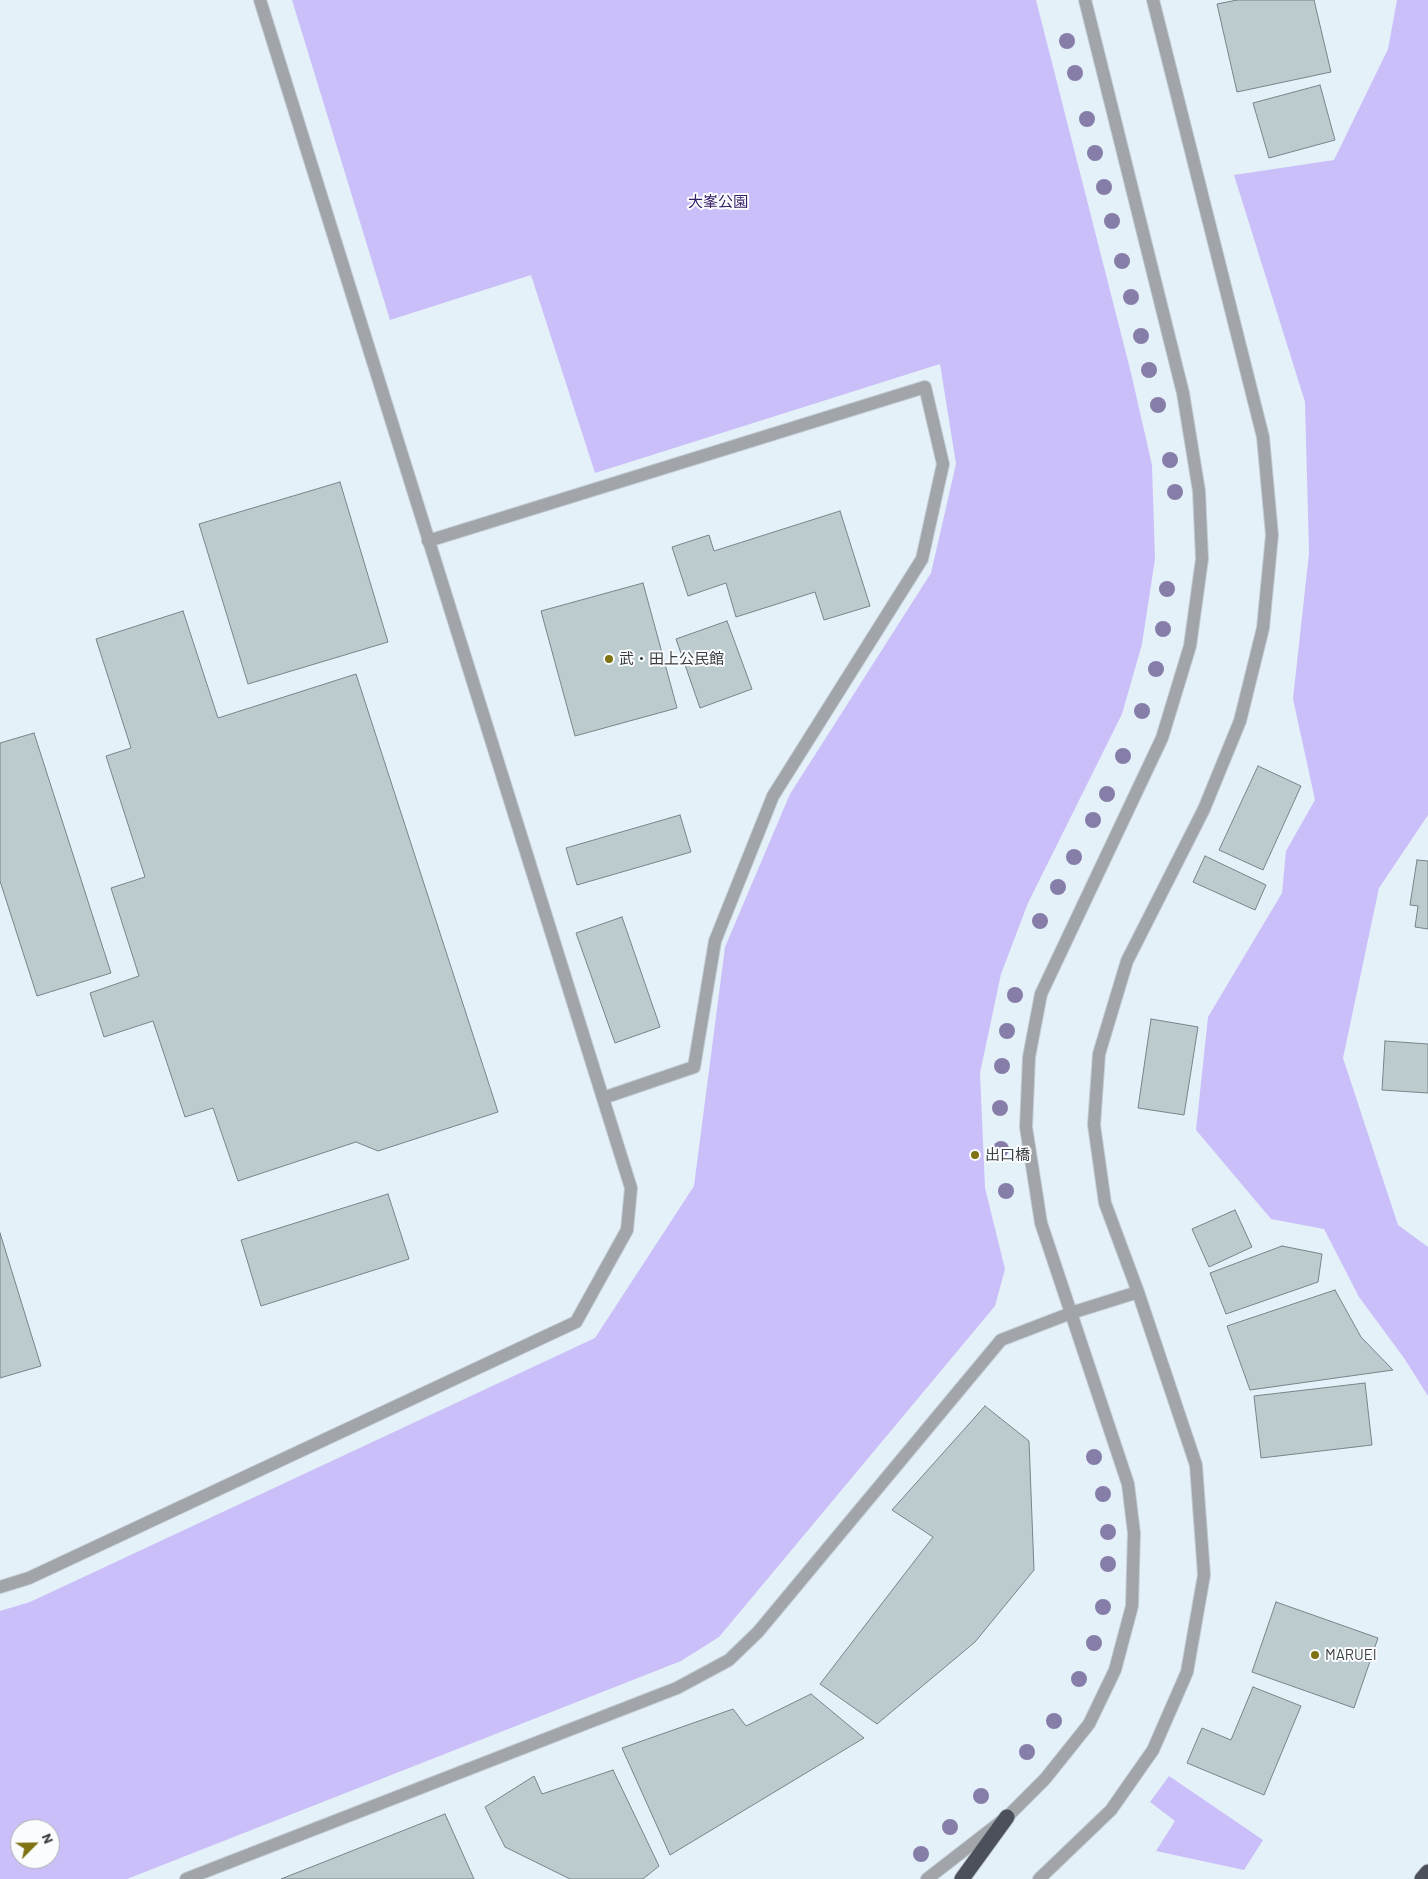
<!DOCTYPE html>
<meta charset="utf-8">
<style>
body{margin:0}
#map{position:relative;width:1428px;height:1879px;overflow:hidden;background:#e5f1f9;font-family:Barlow,sans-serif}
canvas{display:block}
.north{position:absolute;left:10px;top:1819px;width:50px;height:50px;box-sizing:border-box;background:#fafcfe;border:1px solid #adb0b2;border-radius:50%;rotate:67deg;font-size:14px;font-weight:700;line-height:20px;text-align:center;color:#393e41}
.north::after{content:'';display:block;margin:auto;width:18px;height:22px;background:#7f7212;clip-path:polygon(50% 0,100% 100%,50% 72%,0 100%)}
</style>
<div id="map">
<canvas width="1428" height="1879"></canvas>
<div class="north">N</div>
</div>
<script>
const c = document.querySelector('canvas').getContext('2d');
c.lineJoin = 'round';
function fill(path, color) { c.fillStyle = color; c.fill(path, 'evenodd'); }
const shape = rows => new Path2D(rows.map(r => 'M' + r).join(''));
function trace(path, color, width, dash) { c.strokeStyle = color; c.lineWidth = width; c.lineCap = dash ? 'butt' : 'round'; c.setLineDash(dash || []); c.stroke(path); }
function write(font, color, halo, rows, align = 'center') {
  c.font = font + ' Barlow,"Noto Sans JP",sans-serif'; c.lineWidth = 4; c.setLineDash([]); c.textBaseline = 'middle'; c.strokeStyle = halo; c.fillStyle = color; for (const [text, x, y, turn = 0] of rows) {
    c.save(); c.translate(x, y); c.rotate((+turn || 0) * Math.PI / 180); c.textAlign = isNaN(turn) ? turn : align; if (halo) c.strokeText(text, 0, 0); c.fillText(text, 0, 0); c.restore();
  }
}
const green = shape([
 [292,0,1036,0,1131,373,1152,465,1155,559,1142,644,1122,714,1028,903,1001,974,980,1073,985,1188,1005,1269,995,1306,719,1637,681,1661,127,1879,0,1879,0,1611,30,1602,595,1338,694,1186,725,947,790,794,931,573,956,464,940,364,595,473,531,275,390,320],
 [20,1829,50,1829,50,1859,20,1859],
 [1397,0,1428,0,1428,815,1379,888,1343,1058,1398,1225,1428,1247,1428,1396,1404,1358,1359,1297,1324,1229,1271,1219,1196,1130,1208,1017,1282,893,1286,851,1315,800,1293,699,1309,553,1305,402,1234,175,1334,160,1388,49],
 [1169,1776,1263,1840,1244,1870,1156,1851,1175,1821,1150,1802]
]);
const building = shape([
 [1237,0,1314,0,1331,72,1237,92,1217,4,1237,0],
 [1320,85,1335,140,1269,158,1253,103,1320,85],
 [340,482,388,642,248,684,199,524,340,482],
 [840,511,870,606,824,620,815,592,736,617,726,583,688,596,672,547,709,535,714,551,840,511],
 [643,583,677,708,575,736,541,611,643,583],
 [183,611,218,718,356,674,498,1112,378,1151,356,1142,238,1181,213,1108,185,1117,153,1021,104,1037,90,993,139,976,111,888,145,877,106,756,131,748,96,639,183,611],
 [727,621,752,689,700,708,676,639,727,621],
 [34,733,111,973,37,996,0,881,0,743,34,733],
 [1258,766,1301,786,1263,870,1219,850,1258,766],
 [680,815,691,852,577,885,566,848,680,815],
 [1205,856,1266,885,1255,910,1193,882,1205,856],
 [1417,860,1428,861,1428,929,1415,927,1418,906,1410,905,1417,860],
 [622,917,660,1027,615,1043,576,933,622,917],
 [1151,1019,1198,1027,1184,1115,1138,1108,1151,1019],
 [1385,1041,1428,1044,1428,1093,1382,1090,1385,1041],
 [388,1194,409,1259,261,1306,241,1240,388,1194],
 [1235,1210,1252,1247,1209,1267,1192,1229,1235,1210],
 [0,1233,41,1366,0,1378,0,1233],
 [1282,1246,1322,1254,1318,1282,1226,1314,1210,1273,1282,1246],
 [1335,1290,1361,1337,1393,1370,1250,1390,1227,1326,1335,1290],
 [1365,1383,1372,1445,1261,1458,1254,1396,1365,1383],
 [985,1406,1029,1441,1034,1570,975,1642,877,1724,820,1684,933,1537,892,1510,985,1406],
 [1276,1602,1378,1638,1354,1708,1252,1672,1276,1602],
 [1253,1687,1301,1706,1264,1795,1187,1763,1202,1728,1231,1740,1253,1687],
 [811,1694,864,1738,670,1855,622,1748,733,1709,746,1726,811,1694],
 [613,1770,659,1866,643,1879,570,1879,505,1847,485,1807,534,1776,542,1794,613,1770],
 [445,1814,474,1879,281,1879,445,1814]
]);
const minor = shape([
 [428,541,925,387,943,464,922,559,773,796,715,941,694,1067,603,1098],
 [0,1587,29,1578,576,1322,627,1230,631,1188,260,0],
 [186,1879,677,1688,729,1660,758,1632,1001,1340,1071,1313,1138,1292],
 [927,1879,1007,1817,1045,1779,1089,1724,1115,1670,1132,1606,1134,1533,1128,1484,1041,1223,1026,1127,1029,1057,1041,994,1162,738,1190,646,1202,559,1199,491,1183,393,1085,0],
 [1039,1879,1111,1810,1153,1750,1187,1672,1204,1575,1196,1465,1138,1292,1105,1203,1094,1125,1099,1054,1127,961,1204,809,1240,721,1263,628,1272,535,1263,437,1153,0]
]);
const highway = shape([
 [962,1879,1007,1817],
 [1422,1879,1428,1872]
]);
const trees = [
 [1067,41],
 [1075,73],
 [1087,119],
 [1095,153],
 [1104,187],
 [1112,221],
 [1122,261],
 [1131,297],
 [1141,336],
 [1149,370],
 [1158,405],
 [1170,460],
 [1175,492],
 [1167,589],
 [1163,629],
 [1156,669],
 [1142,711],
 [1123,756],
 [1107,794],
 [1093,820],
 [1074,857],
 [1058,887],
 [1040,921],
 [1015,995],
 [1007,1031],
 [1002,1066],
 [1000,1108],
 [1001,1149],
 [1006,1191],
 [1094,1457],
 [1103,1494],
 [1108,1532],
 [1108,1564],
 [1103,1607],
 [1094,1643],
 [1079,1679],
 [1054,1721],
 [1027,1752],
 [981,1796],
 [950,1827],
 [921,1854]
];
const markers = [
 [609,659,5,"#7f7212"],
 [975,1155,5,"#7f7212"],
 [1315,1655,5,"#7f7212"]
];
const parkNames = [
 ["大峯公園",718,202]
];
const poiNames = [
 ["武・田上公民館",619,659],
 ["出口橋",985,1155],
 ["MARUEI",1325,1655]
];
fill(green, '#cabff9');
fill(building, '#bccbce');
trace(building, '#778588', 1);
trace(minor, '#c3cdd4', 14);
trace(highway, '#c3cdd4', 17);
trace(minor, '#a1a4a9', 12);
trace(highway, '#4c505a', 15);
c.fillStyle = '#867ea9';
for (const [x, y] of trees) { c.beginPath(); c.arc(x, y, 8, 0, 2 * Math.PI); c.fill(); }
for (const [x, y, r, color] of markers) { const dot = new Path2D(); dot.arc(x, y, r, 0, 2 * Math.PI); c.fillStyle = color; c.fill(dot); trace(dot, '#fafcfe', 2); }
write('15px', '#382068', '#fafcfe', parkNames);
write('15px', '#393e41', '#fafcfe', poiNames, 'left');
</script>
